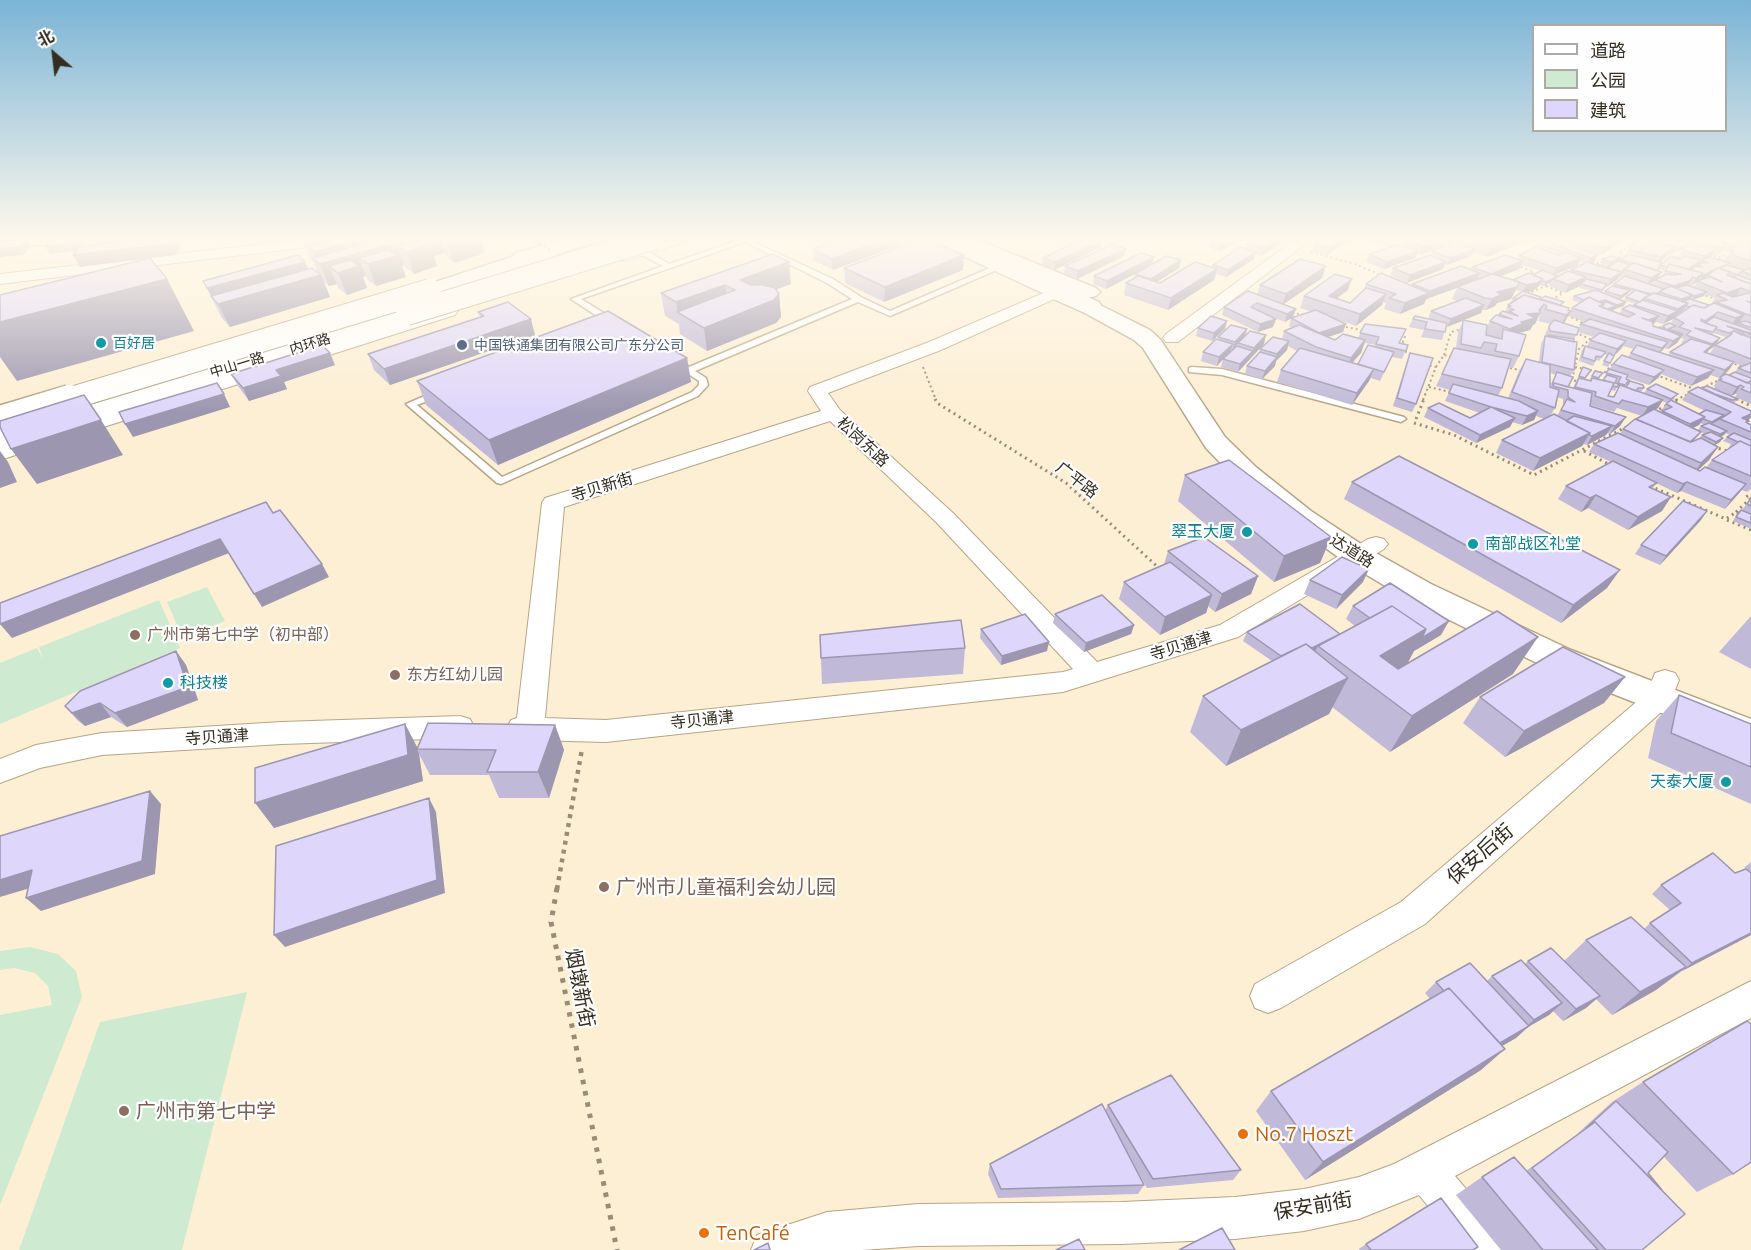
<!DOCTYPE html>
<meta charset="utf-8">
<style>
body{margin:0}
#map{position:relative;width:1751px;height:1250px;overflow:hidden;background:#fdefd4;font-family:Ubuntu,"Noto Sans SC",sans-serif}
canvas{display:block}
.legend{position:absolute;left:1532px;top:24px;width:195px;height:108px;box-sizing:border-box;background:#fefefe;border:2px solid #adaaa5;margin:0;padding:8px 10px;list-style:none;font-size:18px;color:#342d20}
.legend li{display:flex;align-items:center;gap:12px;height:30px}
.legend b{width:30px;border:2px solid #adaaa5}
.north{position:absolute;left:24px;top:24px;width:60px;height:60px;-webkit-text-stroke:4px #fefefe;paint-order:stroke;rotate:332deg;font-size:16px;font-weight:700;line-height:24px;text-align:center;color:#342d20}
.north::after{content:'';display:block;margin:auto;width:21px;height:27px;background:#342d20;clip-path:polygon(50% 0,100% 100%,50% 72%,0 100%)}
</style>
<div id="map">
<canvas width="1751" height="1250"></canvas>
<ul class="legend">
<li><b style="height:8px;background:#fff"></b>道路</li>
<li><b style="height:16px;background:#ceebd1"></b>公园</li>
<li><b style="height:16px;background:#dfd7fb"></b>建筑</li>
</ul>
<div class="north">北</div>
</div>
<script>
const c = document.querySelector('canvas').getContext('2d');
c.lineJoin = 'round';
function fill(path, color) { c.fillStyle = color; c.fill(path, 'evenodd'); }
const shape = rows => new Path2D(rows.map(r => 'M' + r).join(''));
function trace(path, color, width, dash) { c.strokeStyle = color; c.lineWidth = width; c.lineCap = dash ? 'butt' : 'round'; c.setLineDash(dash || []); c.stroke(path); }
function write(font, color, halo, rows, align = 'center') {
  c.font = font + ' Ubuntu,"Noto Sans SC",sans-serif'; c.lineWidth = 4.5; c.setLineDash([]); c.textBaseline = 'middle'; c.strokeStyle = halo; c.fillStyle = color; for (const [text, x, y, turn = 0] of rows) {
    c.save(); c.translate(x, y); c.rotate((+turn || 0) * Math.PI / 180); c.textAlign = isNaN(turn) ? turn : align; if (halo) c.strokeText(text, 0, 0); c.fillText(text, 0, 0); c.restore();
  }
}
const green = shape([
 [207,587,225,621,183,639,167,602],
 [159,600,180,648,0,724,0,663,37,648,43,659,39,647],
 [30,947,58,954,76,971,82,997,0,1205,0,1015,52,1005,48,986,35,973,14,968,0,970,0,951],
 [247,992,182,1250,19,1250,100,1022]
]);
const pathFar3 = shape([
 [1362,238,1395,247],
 [1618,238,1635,241],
 [1311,252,1355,264,1383,276],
 [1709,255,1720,257],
 [1719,259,1727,252],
 [1592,261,1608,267],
 [1618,263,1621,252,1635,241],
 [1516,265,1534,272,1526,276],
 [1546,286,1563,293,1551,300],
 [1527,294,1554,282],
 [1701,294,1719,300],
 [1292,313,1308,315],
 [1567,315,1583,323,1572,331,1590,339,1579,349,1572,380,1580,382],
 [1341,326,1366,331],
 [1400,336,1405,336,1400,350,1410,353,1409,357],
 [1444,355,1451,332,1462,329],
 [1730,362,1745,368],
 [923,367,936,400],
 [1436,367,1444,355,1453,357],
 [1505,367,1524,371],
 [1575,367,1604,373,1613,364],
 [1656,375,1697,390],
 [1429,387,1454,393],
 [1697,390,1720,380],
 [1734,398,1739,400],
 [1423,400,1436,367,1428,365],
 [1676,400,1690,393]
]);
const pathFar2 = shape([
 [935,399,937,403,1066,483,1161,570],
 [1736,399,1751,406],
 [1654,412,1679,399],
 [1416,419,1424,399],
 [1414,423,1454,435,1534,475,1626,427],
 [1713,447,1728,451],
 [1584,451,1612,466],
 [1650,486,1726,519,1736,512,1741,514],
 [1736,512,1750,499,1746,497,1751,494],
 [1727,520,1751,530]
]);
const pathFar1 = shape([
 [557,889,582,749]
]);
const path = shape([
 [557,888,551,922,617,1250]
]);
const service = shape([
 [745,238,833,279,861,297,890,311,992,267,999,269,890,316,858,302,695,371,706,378,708,385,698,396,501,484,497,483,406,404,434,392,440,392,440,396,417,405,502,477,692,392,699,385,699,381,672,363,672,359,678,359,689,367,852,299,827,283,745,242,581,299,615,320,615,324,609,324,571,299,663,266,636,252,636,248,642,248,669,264,745,238],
 [1526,238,1535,238,1557,245,1553,247,1526,238],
 [1192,367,1222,369,1404,417,1406,419,1401,422,1222,375,1189,372,1189,368,1192,367]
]);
const minor = shape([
 [33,238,83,238,76,242,0,249,0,241,33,238],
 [317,238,340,238,341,240,334,244,0,284,0,274,317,238],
 [530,238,548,238,565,248,562,251,552,251,530,238],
 [1297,238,1313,238,1178,342,1166,342,1163,338,1166,334,1297,238],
 [1055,288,1061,290,1063,293,1061,296,941,350,828,393,840,410,953,513,1097,662,1220,625,1368,539,1376,537,1384,539,1388,544,1384,549,1238,637,1063,692,606,742,530,740,511,736,507,728,511,720,517,718,542,503,545,498,821,411,808,391,810,387,929,342,1055,288],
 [830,421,937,523,1073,669,1063,672,606,720,545,718,564,507,830,421],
 [1665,670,1675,673,1679,680,1669,705,1425,924,1281,1008,1268,1013,1255,1008,1250,996,1255,984,1401,902,1647,693,1655,673,1665,670],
 [460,716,470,719,474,727,470,735,460,738,282,744,102,755,40,768,0,783,0,759,36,745,102,733,282,722,460,716],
 [1751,981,1751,1018,1455,1176,1505,1235,1511,1250,1463,1250,1419,1195,1359,1219,1304,1231,1235,1239,1122,1244,918,1246,862,1250,751,1250,757,1235,827,1212,918,1204,1122,1202,1235,1197,1304,1189,1359,1177,1394,1164,1751,981]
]);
const tertiary = shape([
 [662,238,688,238,685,242,625,261,618,259,616,255,618,251,662,238],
 [448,305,455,307,458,311,455,315,0,460,0,444,448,305]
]);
const secondary = shape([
 [947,238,973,238,1096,288,1100,292,1096,296,1086,298,1150,330,1160,339,1225,437,1257,468,1311,511,1367,548,1431,584,1571,650,1751,719,1751,748,1547,668,1409,600,1345,562,1291,523,1237,480,1206,448,1143,348,1134,340,1083,312,1051,298,1047,294,1051,290,1064,289,950,242,947,238]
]);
const primary = shape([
 [572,238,602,238,599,242,522,263,515,261,512,257,515,253,572,238],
 [440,296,448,297,451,302,448,307,207,381,199,383,191,381,187,376,191,371,440,296]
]);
const trunk = shape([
 [930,238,955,238,1099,302,1102,307,1099,312,1091,313,1083,312,933,242,930,238],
 [557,242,564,244,567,248,564,252,537,263,430,296,423,294,420,290,423,286,557,242],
 [236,361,244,363,248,368,244,373,0,448,0,432,236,361]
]);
const pathBridge = shape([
 [536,240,550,250],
 [530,242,545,238]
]);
const trunkBridgeFar1 = shape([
 [407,314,655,238],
 [65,400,430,290]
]);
const trunkBridge = shape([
 [0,420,70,399]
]);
const wall = shape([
 [303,237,499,237,482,242,485,253,454,263,447,257,445,253,434,256,437,266,414,274,406,268,404,265,402,266,406,277,376,286,368,280,366,276,363,277,367,288,347,295,338,288,337,284,329,286,324,282,330,297,230,327,222,318,203,281,308,269,318,273,313,261,310,259,301,238],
 [968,237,984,237,976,241],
 [1244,237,1220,252,1210,248,1211,241],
 [1282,237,1280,244,1261,256,1255,254,1254,259,1226,277,1216,274,1214,280,1168,310,1124,295,1126,283,1134,278,1135,274,1138,272,1106,289,1093,284,1094,276,1153,263,1179,268,1156,282,1160,283,1212,267,1213,265,1246,249,1247,244],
 [1354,237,1327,255,1312,251,1315,243],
 [1371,237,1391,237,1385,241],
 [1540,237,1569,237,1565,240,1568,242,1570,237,1623,237,1621,241,1601,255,1593,253,1594,262,1591,263,1606,268,1610,265,1608,266,1600,263,1602,259,1620,259,1619,261,1620,261,1621,260,1636,256,1637,255,1627,252,1629,249,1638,241,1625,237,1677,237,1672,239,1679,241,1681,237,1751,237,1751,404,1735,397,1737,394,1735,394,1731,396,1714,389,1715,387,1714,386,1719,378,1710,375,1708,378,1691,386,1661,374,1658,378,1649,385,1627,378,1626,379,1629,380,1624,387,1644,388,1641,392,1644,393,1647,389,1675,398,1672,401,1699,414,1705,411,1682,400,1688,392,1702,388,1738,399,1734,403,1749,420,1747,423,1750,424,1751,423,1751,489,1747,492,1742,490,1725,509,1681,491,1677,493,1656,483,1653,488,1662,511,1628,530,1588,508,1581,512,1558,499,1566,486,1611,462,1589,452,1594,444,1620,434,1623,429,1642,416,1617,408,1614,412,1590,405,1590,406,1620,426,1610,434,1607,433,1606,435,1587,445,1584,444,1582,446,1533,471,1496,453,1502,440,1544,419,1536,416,1534,420,1522,425,1512,422,1510,427,1476,443,1424,417,1428,408,1470,418,1480,413,1445,401,1450,390,1436,386,1454,348,1456,348,1458,332,1463,321,1446,327,1442,340,1421,337,1424,330,1409,327,1413,319,1428,319,1431,311,1458,301,1452,299,1457,288,1426,299,1424,304,1400,314,1384,309,1386,303,1383,302,1382,305,1356,326,1334,318,1343,332,1328,337,1335,340,1358,338,1365,324,1400,343,1408,345,1402,359,1392,357,1380,381,1371,378,1352,405,1277,382,1281,370,1297,351,1288,346,1287,350,1276,361,1275,366,1262,379,1245,374,1247,366,1259,353,1260,349,1282,339,1284,331,1292,328,1289,326,1291,318,1312,312,1300,308,1304,296,1348,290,1337,298,1350,303,1364,289,1366,284,1411,285,1412,284,1471,270,1472,267,1517,259,1519,255,1532,249,1533,248,1550,249,1552,244,1554,243],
 [1683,250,1678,257,1682,258,1660,265,1660,262,1669,254],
 [1723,250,1730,252,1725,260,1726,262,1710,257,1713,255,1716,256],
 [1579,262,1584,264,1571,270,1570,272,1558,276,1554,275,1577,266],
 [1522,265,1540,271,1533,275,1513,280,1501,276,1519,269],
 [1659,269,1665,271,1663,275,1657,278],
 [1621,276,1620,277,1622,278,1614,284,1612,286,1605,291,1604,293,1601,293,1606,287,1607,287,1618,279],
 [1707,277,1706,279,1697,281,1694,287,1691,286,1698,280,1700,280],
 [1551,282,1549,286,1565,293,1580,286,1579,288,1592,291,1574,296,1572,300,1580,303,1572,308,1570,311,1562,305,1540,299,1541,297,1526,292,1533,291,1539,286,1540,285,1544,286],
 [1516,290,1521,292,1513,298,1511,302,1512,302,1508,305,1505,312,1499,314,1498,315,1490,321,1487,327,1464,320,1481,313,1482,310,1486,310,1495,306,1497,303,1511,299],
 [1629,292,1631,293,1626,297,1624,300,1635,304,1633,306,1622,309,1619,314,1612,311,1615,309,1624,306,1620,300],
 [1705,294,1715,298,1712,303,1713,304,1709,305,1693,300,1704,296],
 [1684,310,1685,310,1674,318,1670,324,1662,328,1653,326,1653,324,1656,322,1663,324,1673,319,1675,316],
 [1539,316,1540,317,1538,321,1550,324,1545,334,1545,336,1541,344,1539,362,1526,359,1519,371,1508,398,1498,396,1502,388,1508,367,1513,368,1519,356,1519,333,1530,330,1533,325,1535,324],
 [1568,316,1585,322,1581,324,1579,328,1564,324],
 [1578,332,1594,337,1590,340,1587,346,1585,346,1582,350,1579,361,1593,366,1596,360,1599,361,1604,354,1608,355,1602,365,1608,367,1614,356,1623,346,1634,349,1628,357,1613,364,1604,377,1605,378,1603,380,1599,379,1600,378,1595,371,1589,380,1585,379,1591,370,1583,367,1573,388,1568,387,1570,376,1574,370,1574,339],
 [1713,333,1726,337,1725,339,1716,345,1720,338,1712,335],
 [1681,338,1684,339,1681,343,1683,344,1670,352,1668,355,1660,352,1664,348,1668,349,1677,343],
 [1365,343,1375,345,1358,364,1352,362,1361,353],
 [1715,346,1710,353,1707,353,1709,350],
 [1734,363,1743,366,1738,368,1735,372,1729,375,1722,376,1729,370],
 [1550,373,1556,375,1550,387],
 [1617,387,1619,388,1613,397,1608,396,1611,390,1615,391],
 [1557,397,1563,399,1563,406,1557,416,1550,416,1555,408],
 [1662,401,1667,403,1660,412,1655,410,1658,408],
 [1700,423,1705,425,1701,426,1698,430,1693,428,1699,425],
 [1701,432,1705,434,1702,435,1699,439,1694,441],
 [1725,433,1730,435,1727,437,1723,441,1731,444,1728,449,1712,460,1706,468,1700,471,1698,470,1709,460,1715,445,1720,442,1720,437],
 [1452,238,1449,244,1420,255,1417,254,1415,258,1384,269,1366,262,1369,254,1403,245,1405,241],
 [1472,238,1528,240,1487,257,1473,252,1471,256,1447,265,1445,265,1443,269,1407,283,1390,275,1393,268,1431,255,1432,251,1468,247],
 [903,244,833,270,813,260,813,249],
 [1101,247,1054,270,1042,265,1043,258],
 [1126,249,1124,256,1077,279,1064,274,1065,266],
 [773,254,791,284,776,289,779,294,781,317,776,323,707,351,680,334,679,324,665,316,661,293],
 [964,255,963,270,884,302,845,283,844,268],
 [1322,278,1284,304,1293,317,1285,322,1272,317,1273,327,1258,332,1222,315,1224,307,1257,295,1260,285],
 [478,312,535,335,390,385,374,370,368,354,480,317],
 [1198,328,1225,329,1212,341,1196,336],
 [1245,335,1264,344,1238,372,1221,367,1223,359,1217,366,1201,361,1203,352,1218,340,1218,337],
 [1410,353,1416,404,1412,412,1393,406,1407,361],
 [687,358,691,382,498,465,426,405,417,381],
 [335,365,284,382,287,389,249,401,238,386,231,374],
 [1185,475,1331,537,1320,563,1274,582,1178,501],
 [1352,482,1607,588,1561,623,1344,499],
 [1751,498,1751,529,1733,521,1737,514,1741,510,1742,510],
 [1701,520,1660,565,1635,554,1641,545],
 [1168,551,1258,576,1251,594,1215,612,1208,606,1206,613,1160,635,1119,599,1124,582,1164,564],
 [1310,580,1363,582,1336,609,1304,594],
 [1353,606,1441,635,1414,651,1407,664,1513,674,1390,752,1332,707,1329,714,1226,766,1190,732,1203,696,1272,661,1243,641,1247,632,1340,634,1355,626,1346,619],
 [1055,614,1134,625,1131,634,1084,652,1053,623],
 [1751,616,1751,669,1719,652],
 [981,629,1047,651,1001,665,980,638],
 [820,635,965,648,963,674,822,684],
 [176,651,186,665,198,700,127,727,111,717,85,726,77,720,65,706],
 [1625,677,1604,703,1505,757,1463,723,1480,697],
 [1679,695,1751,724,1751,804,1648,758,1656,721],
 [405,724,417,747,555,725,564,750,549,798,499,798,489,775,430,775,419,754,423,781,274,828],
 [1751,862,1751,935,1682,971,1656,990,1612,1015,1596,999,1586,1008,1563,1021,1553,1011,1549,1015,1528,1027,1516,1038,1502,1046,1481,1070,1305,1180,1256,1111,1271,1091,1430,999,1425,993,1436,982,1487,981,1492,976,1525,964,1528,961,1564,961,1586,940,1644,929,1650,923,1670,910,1652,894,1661,885,1735,873,1746,869,1744,868],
 [1643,1082,1733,1174,1697,1192,1664,1157,1648,1173,1642,1250,1501,1250,1456,1195,1482,1177,1526,1171,1576,1135,1612,1102],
 [1108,1105,1241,1170,1233,1180,1147,1188,1137,1171,1144,1185,1138,1194,998,1198,988,1174,990,1164,1105,1111],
 [1366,1244,1473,1250,1359,1250,1359,1249]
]);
const shadedWall = shape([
 [82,237,87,237,89,241,83,250,50,254,45,246],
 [93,237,185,237,184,239,176,240,180,247,176,255,80,267,73,255,99,248],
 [331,237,440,237,445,253,434,256,437,266,414,274,407,252,398,247,404,265,402,266,406,277,376,286,368,264,359,258,366,276,363,277,367,288,347,295,338,273,329,266,337,284,329,286,320,264,318,263,314,252,316,251,312,243],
 [442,237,499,237,482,242,485,253,454,263,447,242],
 [891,237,903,237,903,244,833,270,832,259],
 [976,237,984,237,976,241],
 [1233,237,1244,237,1220,252,1222,244],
 [1282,237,1280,244,1261,256,1263,248],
 [1345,237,1354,237,1327,255,1329,248],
 [1451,237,1454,237,1452,238,1449,244,1420,255,1423,247],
 [1512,237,1529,237,1528,240,1487,257,1492,246],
 [1561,237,1569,237,1558,244],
 [1619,237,1623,237,1621,241,1601,255,1605,248],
 [1661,237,1677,237,1656,245],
 [26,239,31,246,24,255,0,257,0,249],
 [1103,240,1101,247,1054,270,1055,262],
 [1690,244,1687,248,1669,254,1672,251],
 [1727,244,1722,251,1716,256,1721,248],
 [1674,247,1669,254,1657,265,1661,257],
 [1126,249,1124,256,1077,279,1078,271],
 [1475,249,1471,256,1447,265,1450,258],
 [1717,249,1712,256,1704,261,1702,260,1704,256],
 [1418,251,1415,258,1384,269,1387,262],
 [1256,252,1254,259,1226,277,1228,270],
 [964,255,963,270,884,302,885,287],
 [1598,255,1594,262,1587,265,1591,258],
 [1154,257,1152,265,1106,289,1107,281],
 [1581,258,1577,266,1553,275,1556,268],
 [1620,259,1618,263,1608,266,1610,262],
 [1181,260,1179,268,1149,287,1151,279],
 [1701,260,1699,264,1681,275,1683,271],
 [1523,261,1519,269,1487,282,1491,274],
 [305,262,312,278,321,275,330,297,230,327,218,304,212,297,207,288],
 [789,262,791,284,742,302,740,280],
 [1446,262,1443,269,1407,283,1410,275],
 [1730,263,1727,267,1708,275,1707,277,1700,280,1702,276],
 [1326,266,1322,278,1282,305,1286,294],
 [1217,269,1214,280,1168,310,1171,298],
 [1623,272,1618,279,1607,287,1611,279],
 [1662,272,1657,279,1646,286,1651,278],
 [1480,273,1476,281,1426,299,1424,304,1400,314,1405,303,1429,293,1430,291],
 [1703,273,1698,281,1691,286,1696,278],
 [1586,277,1582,284,1581,284,1580,286,1565,293,1569,285],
 [167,279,194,331,17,381,0,357,0,322],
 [1352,279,1348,290,1329,304,1329,296],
 [1543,279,1539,286,1533,291,1522,293,1526,285],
 [1553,279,1551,282,1544,286,1546,282],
 [1691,280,1687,288,1669,294,1674,286],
 [1520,282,1511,299,1497,303,1495,306,1486,310,1492,299,1497,292],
 [725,285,728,307,678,312,676,302],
 [1741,288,1736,296,1726,299,1724,298,1727,293],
 [1630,290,1628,294,1619,300,1621,296],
 [1707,292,1704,296,1692,300,1694,296],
 [779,294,781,317,776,323,707,351,704,328],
 [1386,294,1382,305,1356,326,1360,314],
 [1693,295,1688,303,1678,303,1681,299],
 [1626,302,1624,306,1615,309,1617,305],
 [1688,303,1683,311,1675,316,1673,319,1663,324,1668,316,1676,312,1678,309],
 [1544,304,1535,324,1533,325,1530,330,1519,333,1518,335,1504,341,1510,329,1527,314,1539,310],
 [1484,305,1481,313,1447,327,1451,319],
 [1617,306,1614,310,1604,313,1607,309],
 [1296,309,1293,317,1285,322,1287,314],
 [1571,311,1564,323,1560,327,1566,315],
 [1718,312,1712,320,1700,329,1705,321],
 [1744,315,1739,323,1731,326,1736,318],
 [1659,316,1654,324,1645,328,1649,320],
 [531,319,535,335,390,385,384,369],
 [1276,319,1273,327,1258,332,1260,324],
 [1227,321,1225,329,1212,341,1214,333],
 [1346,324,1343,332,1316,341,1319,333],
 [1247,329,1245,337,1238,343,1237,345,1232,350,1235,342],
 [1683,334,1677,343,1668,349,1673,341],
 [1266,335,1264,344,1238,372,1240,364],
 [1720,338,1715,346,1709,350,1707,353,1704,352,1709,348,1712,344],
 [1365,340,1361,353,1346,370,1351,358],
 [1289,341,1287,350,1276,361,1275,366,1262,379,1265,371,1276,359,1277,354],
 [1626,341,1621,349,1613,357,1617,349],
 [1668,342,1663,350,1656,356,1662,348],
 [1233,344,1230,352,1217,366,1219,357],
 [330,353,335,365,284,382,287,389,249,401,243,388,276,370],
 [687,358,691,382,498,465,489,440],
 [1734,362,1729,370,1719,379,1725,370],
 [1374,369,1369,381,1352,405,1357,393],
 [1664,370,1658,378,1649,385,1654,377],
 [1714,370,1708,378,1691,386,1697,377],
 [1741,385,1735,394,1731,396,1737,387],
 [224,394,230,407,133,437,125,424],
 [1663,400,1658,408,1642,416,1648,407],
 [1538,411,1534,420,1522,425,1527,416],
 [1751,414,1751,417,1748,421,1742,418],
 [1724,415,1721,419,1708,426,1712,422],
 [1626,417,1620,426,1610,434,1615,426],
 [1705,417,1699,425,1684,432,1690,424],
 [1515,418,1510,427,1476,443,1480,435],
 [101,420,123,455,37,484,11,449],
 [1612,426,1606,435,1587,445,1592,436],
 [1727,431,1724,435,1716,439,1720,434],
 [1590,433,1582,446,1533,471,1540,458],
 [1723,438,1720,442,1713,446,1716,442],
 [1718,447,1709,460,1692,476,1701,463],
 [0,451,8,462,17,482,0,488],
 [1687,482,1681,491,1677,493,1683,484],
 [1746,484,1739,493,1725,509,1731,500],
 [1596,495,1588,508,1581,512,1590,498],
 [1671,497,1662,511,1628,530,1638,517],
 [1707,511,1701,520,1660,565,1666,556],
 [1331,537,1320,563,1274,582,1284,556],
 [220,539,229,553,12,638,0,624],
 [322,564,329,577,262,607,254,594],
 [1369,569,1363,582,1336,609,1342,595],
 [1620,570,1607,588,1561,623,1573,605],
 [1258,576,1251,594,1215,612,1222,594],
 [1212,595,1206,613,1160,635,1165,617],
 [1449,621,1441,635,1414,651,1406,666,1371,686,1380,656,1426,629],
 [1134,625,1131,634,1084,652,1086,643],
 [1340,634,1318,646,1314,654,1288,661],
 [1538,637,1513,674,1390,752,1412,716],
 [1049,642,1047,651,1001,665,1002,656],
 [176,651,186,665,198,700,127,727,115,713],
 [1625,677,1604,703,1505,757,1524,731],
 [1348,678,1329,714,1226,766,1241,730],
 [100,703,111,717,85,726,72,713],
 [405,724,418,749,417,749,419,754,423,781,274,828,255,803],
 [555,725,564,750,549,798,538,772],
 [150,791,161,804,155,874,41,911,26,898],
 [429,798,436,812,445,893,285,947,274,935],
 [32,870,47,883,0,897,0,880],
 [1751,933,1751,935,1682,971,1692,963],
 [1686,967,1656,990,1612,1015,1640,992],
 [1600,996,1586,1008,1563,1021,1576,1009],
 [1562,1003,1549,1015,1528,1027,1516,1038,1481,1058,1493,1047,1522,1030,1534,1020],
 [1505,1049,1481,1070,1305,1180,1323,1162]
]);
const building = shape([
 [51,237,82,237,79,242,45,246,51,237],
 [162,237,173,237,170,244,73,255,79,247,162,237],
 [303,237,331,237,312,243,301,238,303,237],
 [342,237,368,237,314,252,309,247,342,237],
 [389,237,418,237,320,264,312,258,389,237],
 [442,237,461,237,447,242,442,237],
 [846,237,891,237,832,259,813,249,846,237],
 [1086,237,1095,237,1103,240,1055,262,1043,258,1086,237],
 [1218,237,1233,237,1222,244,1211,241,1218,237],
 [1257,237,1282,237,1263,248,1247,244,1257,237],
 [1324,237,1345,237,1329,248,1315,243,1324,237],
 [1414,237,1451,237,1423,247,1405,241,1414,237],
 [1474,237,1512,237,1492,246,1472,238,1474,237],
 [1580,237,1619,237,1605,248,1577,240,1581,238,1580,237],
 [1666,237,1690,244,1672,251,1674,247,1654,242,1639,252,1629,249,1640,238,1657,242,1666,237],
 [1684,237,1707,237,1727,244,1721,248,1684,237],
 [1707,237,1727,237,1723,239,1724,240,1722,242,1707,237],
 [1728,237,1751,243,1751,246,1741,243,1738,245,1723,241,1728,237],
 [1736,237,1751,237,1751,241,1750,242,1736,237],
 [924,238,964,255,885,287,844,268,924,238],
 [26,239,19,247,0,249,0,242,26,239],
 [1561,239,1580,245,1577,248,1598,255,1591,258,1552,244,1561,239],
 [423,240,430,244,407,252,398,247,423,240],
 [1456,242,1475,249,1450,258,1432,251,1456,242],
 [1654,242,1674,247,1661,257,1639,252,1654,242],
 [1690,243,1717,249,1704,256,1683,250,1690,243],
 [1741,243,1751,246,1751,261,1735,256,1732,248,1741,243],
 [1113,244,1126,249,1078,271,1065,266,1113,244],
 [1400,244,1418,251,1387,262,1369,254,1400,244],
 [1539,245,1563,253,1558,255,1536,247,1533,248,1539,245],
 [1240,247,1256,252,1228,270,1213,265,1240,247],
 [1536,247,1558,255,1565,252,1581,258,1556,268,1519,255,1536,247],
 [388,250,398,256,368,264,359,258,388,250],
 [1141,253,1154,257,1107,281,1094,276,1141,253],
 [773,254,789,262,740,280,751,285,763,285,775,288,779,294,774,300,704,328,677,312,735,290,725,285,676,302,661,293,773,254],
 [1627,254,1661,262,1658,271,1634,263,1633,263,1621,260,1627,254],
 [298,255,305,262,207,288,203,281,298,255],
 [1430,255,1446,262,1410,275,1393,268,1430,255],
 [1505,255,1523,261,1491,274,1472,267,1505,255],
 [1166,256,1181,260,1151,279,1135,274,1166,256],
 [1612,256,1620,259,1610,262,1602,259,1612,256],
 [1671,256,1681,259,1685,256,1701,260,1688,269,1669,264,1668,267,1660,265,1671,256],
 [1709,257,1730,263,1719,268,1718,268,1702,276,1701,276,1703,273,1691,270,1697,266,1702,267,1698,265,1704,262,1708,263,1702,260,1709,257],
 [150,258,167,279,0,322,0,295,150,258],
 [1300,259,1326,266,1286,294,1260,285,1300,259],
 [350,260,359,266,338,273,329,266,350,260],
 [1618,261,1631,265,1624,269,1623,272,1621,273,1622,272,1606,268,1618,261],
 [1195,262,1217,269,1171,298,1126,283,1138,276,1160,283,1195,262],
 [1587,262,1622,272,1611,279,1571,270,1587,262],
 [1589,263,1590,263,1605,266,1603,267,1589,263],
 [1634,263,1662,272,1651,278,1624,269,1634,263],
 [1669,264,1703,273,1696,278,1692,277,1691,280,1674,286,1655,280,1666,274,1673,275,1681,274,1665,271,1669,264],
 [1727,265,1744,270,1742,271,1738,275,1720,269,1727,265],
 [1461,266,1480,273,1430,291,1412,284,1461,266],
 [312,268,321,275,218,304,211,296,312,268],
 [1718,268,1731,272,1727,275,1751,284,1751,291,1749,291,1741,288,1727,293,1697,281,1710,277,1722,282,1708,275,1718,268],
 [1751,268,1751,275,1742,271,1751,268],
 [1542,270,1558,276,1546,282,1542,281,1543,279,1533,275,1542,270],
 [1568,271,1586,277,1569,285,1553,279,1568,271],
 [1381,273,1429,293,1405,303,1389,298,1396,294,1366,284,1381,273],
 [1529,273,1543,279,1537,283,1526,285,1513,280,1529,273],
 [1335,274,1352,279,1329,296,1350,303,1366,288,1386,294,1360,314,1304,296,1335,274],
 [1492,274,1520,282,1517,287,1497,292,1501,295,1492,299,1485,298,1457,287,1492,274],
 [1737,275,1751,280,1751,284,1733,277,1737,275],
 [1625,276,1664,289,1659,292,1658,294,1654,293,1651,294,1614,284,1625,276],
 [1586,279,1607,284,1602,290,1581,284,1586,279],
 [1687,285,1707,292,1694,296,1676,288,1687,285],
 [1612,286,1630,290,1621,296,1605,291,1612,286],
 [1670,286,1693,295,1681,299,1659,292,1670,286],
 [1596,290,1626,302,1617,305,1605,300,1599,302,1589,297,1584,300,1574,296,1596,290],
 [1636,290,1650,295,1644,298,1640,302,1626,297,1636,290],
 [1248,291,1296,309,1287,314,1257,303,1251,307,1276,319,1260,324,1224,307,1248,291],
 [1523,291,1541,297,1539,299,1524,295,1517,299,1513,298,1523,291],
 [1654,293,1688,303,1678,309,1644,298,1654,293],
 [1723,293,1733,297,1749,293,1751,293,1751,303,1747,301,1751,303,1751,316,1716,302,1727,300,1717,295,1723,293],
 [1524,295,1569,308,1568,310,1571,311,1566,315,1545,309,1547,306,1544,304,1539,310,1541,313,1527,314,1536,318,1521,322,1524,323,1510,329,1490,321,1496,315,1512,319,1499,314,1503,311,1518,316,1509,311,1514,310,1508,307,1511,306,1508,305,1524,295],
 [1545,296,1564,302,1560,305,1541,299,1545,296],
 [1589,297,1604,304,1599,306,1628,317,1635,314,1622,309,1630,305,1659,316,1649,320,1642,318,1653,322,1653,326,1682,335,1673,341,1572,308,1589,297],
 [1466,298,1484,305,1451,319,1431,311,1466,298],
 [1690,299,1709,305,1704,308,1693,305,1690,307,1686,306,1688,303,1682,302,1690,299],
 [1643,300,1678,311,1668,316,1634,305,1643,300],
 [508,302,531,319,384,369,368,354,484,316,478,312,508,302],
 [1607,302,1617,306,1607,309,1602,307,1604,304,1602,303,1607,302],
 [1714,303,1744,315,1736,318,1718,312,1705,321,1701,319,1701,321,1717,327,1713,332,1695,328,1720,338,1712,344,1686,335,1691,331,1679,327,1684,323,1674,318,1693,305,1704,308,1714,303],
 [1316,310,1346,324,1319,333,1291,318,1316,310],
 [608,311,687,358,489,440,417,381,608,311],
 [1211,316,1227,321,1214,333,1198,328,1211,316],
 [1415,316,1447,323,1445,332,1425,329,1427,322,1413,319,1415,316],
 [1714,317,1751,330,1751,335,1748,334,1750,333,1727,326,1744,333,1742,335,1734,331,1729,333,1716,329,1717,327,1705,323,1714,317],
 [1590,319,1668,342,1662,348,1581,324,1590,319],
 [1463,320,1487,325,1486,335,1502,339,1503,329,1526,335,1519,356,1495,351,1497,344,1484,342,1481,348,1461,344,1463,320],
 [1554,320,1579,328,1577,335,1550,331,1549,326,1554,320],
 [1745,321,1751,323,1751,327,1749,327,1738,323,1745,321],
 [1669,323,1676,326,1668,329,1683,334,1681,336,1659,327,1660,327,1666,329,1663,326,1669,323],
 [1365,324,1406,329,1399,343,1408,345,1406,351,1376,344,1379,337,1360,333,1365,324],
 [1231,325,1247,329,1235,342,1218,337,1231,325],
 [1299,325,1335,340,1343,334,1365,340,1351,358,1316,347,1284,331,1299,325],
 [1250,331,1266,335,1254,348,1238,343,1250,331],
 [1734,331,1751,338,1751,359,1715,345,1732,334,1729,333,1734,331],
 [1600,333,1626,341,1617,349,1590,340,1600,333],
 [1548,335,1574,339,1574,342,1548,336,1548,335],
 [1545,336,1577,342,1574,370,1542,362,1545,336],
 [1273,337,1289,341,1277,354,1260,349,1273,337],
 [1216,339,1233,344,1219,357,1203,352,1216,339],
 [1691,339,1712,345,1704,352,1734,362,1725,370,1670,352,1691,339],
 [322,345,330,353,276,370,281,376,243,388,231,374,322,345],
 [1368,345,1394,352,1384,372,1358,364,1368,345],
 [1637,345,1714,370,1697,377,1631,353,1637,345],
 [1237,346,1253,351,1240,364,1223,359,1237,346],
 [1585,346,1606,352,1601,357,1596,356,1595,361,1582,357,1585,346],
 [1300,348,1374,369,1357,393,1281,370,1300,348],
 [1454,348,1511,359,1502,388,1442,374,1454,348],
 [1260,352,1277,357,1265,371,1247,366,1260,352],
 [1410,353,1433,358,1416,404,1397,398,1410,353],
 [1609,353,1614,356,1610,363,1604,361,1609,353],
 [1622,355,1664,370,1654,377,1613,364,1622,355],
 [1526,359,1550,365,1550,387,1559,390,1555,408,1512,392,1526,359],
 [1750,363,1751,363,1751,373,1738,368,1750,363],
 [1583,367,1591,370,1585,378,1579,376,1583,367],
 [1609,369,1628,375,1626,379,1629,380,1625,385,1618,383,1621,377,1606,373,1609,369],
 [1595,371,1603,373,1598,378,1592,376,1595,371],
 [1557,372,1573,377,1568,387,1554,383,1554,384,1552,384,1557,372],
 [1735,372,1751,378,1751,381,1747,383,1729,375,1735,372],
 [1726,374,1751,384,1751,393,1741,389,1744,387,1741,385,1737,387,1719,380,1722,379,1720,377,1726,374],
 [1607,375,1617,378,1615,383,1619,384,1617,387,1613,386,1614,383,1603,380,1607,375],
 [1579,378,1591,381,1592,378,1614,383,1608,396,1614,397,1620,385,1663,400,1648,407,1622,400,1619,404,1595,396,1596,392,1575,387,1579,378],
 [1630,381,1643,385,1644,388,1638,388,1636,391,1626,387,1630,381],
 [217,383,224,394,125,424,119,412,217,383],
 [1554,383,1592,393,1590,406,1626,417,1615,426,1561,410,1567,399,1575,402,1568,397,1568,390,1553,386,1554,383],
 [1453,384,1519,401,1538,411,1527,416,1491,407,1449,393,1453,384],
 [1656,384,1678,394,1671,399,1647,389,1656,384],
 [1707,386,1738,399,1732,400,1715,394,1702,388,1707,386],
 [1698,387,1751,411,1751,414,1742,418,1749,421,1746,422,1751,425,1751,432,1720,419,1731,412,1688,392,1698,387],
 [84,395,101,420,11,449,0,427,0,421,84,395],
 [1671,400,1705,417,1690,424,1662,411,1672,407,1666,404,1671,400],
 [1439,403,1470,418,1491,407,1515,418,1480,435,1428,408,1439,403],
 [1654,409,1701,432,1690,442,1636,419,1654,409],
 [1706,410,1724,415,1712,422,1703,419,1705,417,1699,414,1706,410],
 [1554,414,1590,433,1540,458,1502,440,1554,414],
 [1574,416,1612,426,1592,436,1589,435,1590,433,1566,421,1574,416],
 [1635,419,1691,442,1701,438,1718,447,1701,463,1623,429,1635,419],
 [1709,423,1727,431,1720,434,1701,426,1709,423],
 [1711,432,1723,438,1716,442,1702,435,1711,432],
 [1618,433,1700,471,1705,467,1746,484,1731,500,1687,482,1683,484,1594,444,1618,433],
 [1734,433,1751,440,1751,446,1740,441,1738,442,1727,437,1734,433],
 [1740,441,1751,446,1751,476,1712,460,1740,441],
 [1399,456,1620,570,1573,605,1352,482,1399,456],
 [1229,460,1331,537,1284,556,1185,475,1229,460],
 [1613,461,1657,483,1649,487,1671,497,1638,517,1596,495,1590,498,1566,486,1613,461],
 [1751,498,1751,506,1747,504,1751,498],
 [1683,501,1707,511,1666,556,1641,545,1683,501],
 [266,502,273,513,280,510,322,564,254,594,220,539,0,624,0,603,266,502],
 [1741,510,1751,514,1751,523,1736,517,1741,510],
 [1204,537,1258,576,1222,594,1168,551,1204,537],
 [1342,557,1369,569,1342,595,1310,580,1342,557],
 [1170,562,1212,595,1165,617,1124,582,1170,562],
 [1390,583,1449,621,1422,638,1426,629,1392,606,1370,618,1353,606,1390,583],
 [1102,595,1134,625,1086,643,1055,614,1102,595],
 [1300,604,1340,634,1312,648,1306,644,1281,656,1247,632,1300,604],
 [1392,606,1426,629,1380,656,1398,669,1497,611,1538,637,1412,716,1318,646,1392,606],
 [1025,614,1049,642,1002,656,981,629,1025,614],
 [961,620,965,648,821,658,820,635,961,620],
 [1306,644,1348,678,1241,730,1203,696,1306,644],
 [1563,647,1625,677,1524,731,1480,697,1563,647],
 [176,651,188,687,115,713,100,703,72,713,65,706,80,691,176,651],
 [1679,695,1751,724,1751,767,1671,733,1679,695],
 [428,723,555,725,538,772,487,772,496,750,417,749,428,723],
 [405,724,408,755,255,803,255,768,405,724],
 [150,791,142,861,26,898,32,870,0,880,0,836,150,791],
 [429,798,437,880,274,935,276,846,429,798],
 [1713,853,1735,873,1746,869,1751,873,1751,933,1692,963,1650,923,1681,903,1661,885,1713,853],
 [1631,917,1686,967,1640,992,1586,940,1631,917],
 [1551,948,1600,996,1576,1009,1528,961,1551,948],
 [1521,960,1562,1003,1534,1020,1492,976,1521,960],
 [1470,963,1529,1026,1500,1043,1449,988,1444,991,1436,982,1470,963],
 [1449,988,1505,1049,1323,1162,1271,1091,1449,988],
 [1747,1021,1751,1024,1751,1162,1733,1174,1643,1082,1747,1021],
 [1171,1075,1241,1170,1153,1179,1108,1105,1171,1075],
 [1616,1101,1668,1152,1648,1173,1662,1190,1595,1122,1586,1128,1616,1101],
 [1102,1104,1144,1185,1001,1189,990,1164,1102,1104],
 [1595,1122,1685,1214,1642,1250,1606,1250,1532,1168,1595,1122],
 [1514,1157,1598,1250,1543,1250,1482,1177,1514,1157],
 [1441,1198,1478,1247,1473,1250,1371,1250,1366,1244,1441,1198],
 [1222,1228,1235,1250,1179,1250,1222,1228],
 [1079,1239,1085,1250,1056,1250,1079,1239],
 [768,1243,770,1250,754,1250,768,1243]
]);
const markers = [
 [101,343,6,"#0f9aa8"],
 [462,345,6,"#5c6f8a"],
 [1247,532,6,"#0f9aa8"],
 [1473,544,6,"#0f9aa8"],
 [135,635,6,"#8d6e63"],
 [395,675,6,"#8d6e63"],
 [168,683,6,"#0f9aa8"],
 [1726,782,6,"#0f9aa8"],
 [604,887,6,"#8d6e63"],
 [124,1111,6,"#8d6e63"],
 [1243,1134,6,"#e8710a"],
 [704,1233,6,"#e8710a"]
];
const farCulturenames = [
 ["百好居",113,343]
];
const farStreetnames = [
 ["内环路",310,344,-17],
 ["中山一路",237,365,-17]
];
const farServicenames = [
 ["中国铁通集团有限公司广东分公司",474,345]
];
const streetNames = [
 ["松岗东路",863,442,43],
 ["广平路",1077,480,38],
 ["寺贝新街",602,487,-17],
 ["达道路",1352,551,32],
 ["寺贝通津",1181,646,-17],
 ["寺贝通津",702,720,-6],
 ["寺贝通津",217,737,-4]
];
const cultureNames = [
 ["翠玉大厦",1235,532],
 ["南部战区礼堂",1485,544,"left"],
 ["科技楼",180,683,"left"],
 ["天泰大厦",1714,782]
];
const educationNames = [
 ["广州市第七中学（初中部）",147,635],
 ["东方红幼儿园",407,675]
];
const nearStreetnames = [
 ["保安后街",1480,854,-41],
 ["烟墩新街",580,988,79],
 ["保安前街",1313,1206,-10]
];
const nearEducationnames = [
 ["广州市儿童福利会幼儿园",616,887],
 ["广州市第七中学",136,1111]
];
const nearFoodnames = [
 ["No.7 Hoszt",1255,1134],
 ["TenCafé",716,1233]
];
fill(green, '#ceebd1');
trace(service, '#b6a585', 3);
trace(minor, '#b6a585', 2);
trace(tertiary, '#b6a585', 2);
trace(secondary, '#b6a585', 3);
trace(primary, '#b6a585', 3);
trace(trunk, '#b6a585', 3);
trace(pathFar3, '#978c78', 2, [2, 3]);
trace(pathFar2, '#978c78', 3, [2, 4]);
trace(pathFar1, '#978c78', 4.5, [4, 5]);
trace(path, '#978c78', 5, [4.5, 7]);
fill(service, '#fff');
fill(minor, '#fff');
fill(tertiary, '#fff');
fill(secondary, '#fff');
fill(primary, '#fff');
fill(trunk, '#fff');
trace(trunkBridgeFar1, '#b6a585', 24, []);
trace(trunkBridge, '#b6a585', 31, []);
trace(pathBridge, '#978c78', 2, [2, 3]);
trace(trunkBridgeFar1, '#fff', 22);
trace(trunkBridge, '#fff', 28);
fill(wall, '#c0b9d8');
fill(shadedWall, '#9c96b0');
fill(building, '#dfd7fb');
trace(building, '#9c96b0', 1.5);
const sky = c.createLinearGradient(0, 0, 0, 412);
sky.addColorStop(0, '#7bb4d6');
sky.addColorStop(0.58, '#fef8ec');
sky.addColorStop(1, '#fef8ec00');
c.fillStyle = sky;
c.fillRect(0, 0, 1751, 412);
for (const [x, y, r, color] of markers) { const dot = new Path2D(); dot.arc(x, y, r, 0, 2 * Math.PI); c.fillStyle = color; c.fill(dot); trace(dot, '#fefefe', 2); }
write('14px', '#0d838f', '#fefefe', farCulturenames, 'left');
write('14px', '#342d20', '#fefefe', farStreetnames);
write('14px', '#4e5e75', '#fefefe', farServicenames, 'left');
write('16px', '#342d20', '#fefefe', streetNames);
write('16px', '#0d838f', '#fefefe', cultureNames, 'right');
write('16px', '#785e54', '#fefefe', educationNames, 'left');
write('20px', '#342d20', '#fefefe', nearStreetnames);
write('20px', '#785e54', '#fefefe', nearEducationnames, 'left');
write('20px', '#c56008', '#fefefe', nearFoodnames, 'left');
</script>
